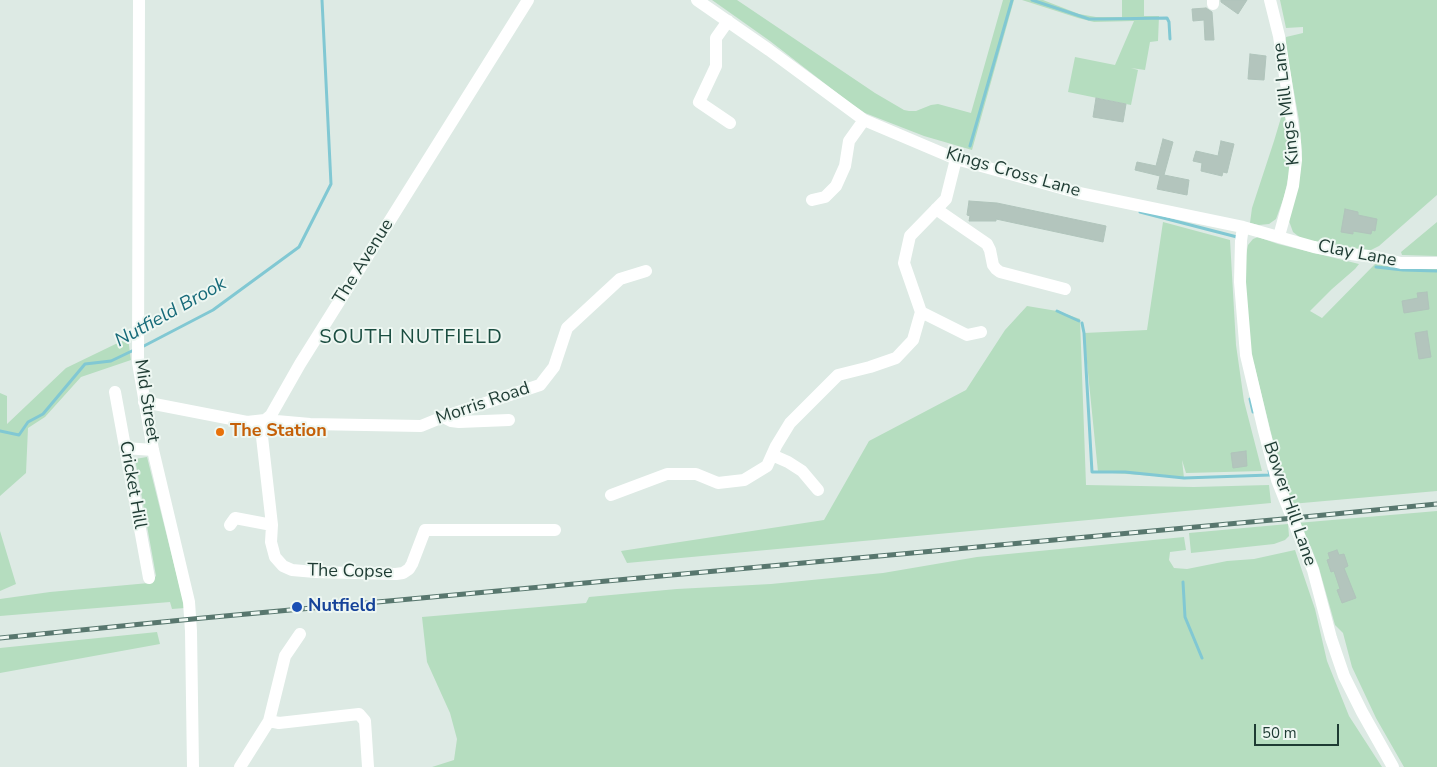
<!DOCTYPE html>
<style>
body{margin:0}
#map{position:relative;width:1437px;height:767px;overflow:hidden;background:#ddeae4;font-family:"Nunito Sans",sans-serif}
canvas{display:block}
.scale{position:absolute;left:1254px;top:724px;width:85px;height:22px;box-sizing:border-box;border:2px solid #1e3b33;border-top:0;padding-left:6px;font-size:15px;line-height:18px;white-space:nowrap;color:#1e3b33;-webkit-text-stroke:4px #eef7f2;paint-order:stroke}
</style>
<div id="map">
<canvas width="1437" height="767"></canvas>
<div class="scale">50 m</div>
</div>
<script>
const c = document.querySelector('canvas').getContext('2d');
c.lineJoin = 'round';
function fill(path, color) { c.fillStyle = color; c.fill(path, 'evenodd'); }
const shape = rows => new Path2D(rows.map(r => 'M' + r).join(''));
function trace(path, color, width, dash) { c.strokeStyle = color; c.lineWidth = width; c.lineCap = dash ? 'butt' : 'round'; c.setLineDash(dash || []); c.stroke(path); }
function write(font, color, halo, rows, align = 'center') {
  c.font = font + ' "Nunito Sans",sans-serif'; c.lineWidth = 4; c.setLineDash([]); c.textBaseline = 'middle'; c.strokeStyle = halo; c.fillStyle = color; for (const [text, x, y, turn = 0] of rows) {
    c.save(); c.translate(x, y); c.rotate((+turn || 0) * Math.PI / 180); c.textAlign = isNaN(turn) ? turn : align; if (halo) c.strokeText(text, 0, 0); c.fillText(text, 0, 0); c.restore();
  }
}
const green = shape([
 [712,0,737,0,875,93,904,110,909,111,916,111,931,105,938,104,971,113,1003,0,1014,0,972,150,924,136,865,113,850,103,770,41],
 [1022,0,1043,0,1079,14,1096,17,1122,17,1122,0,1144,0,1144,16,1159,16,1158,41,1150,42,1145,70,1131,68,1138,70,1131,105,1068,92,1075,57,1115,65,1134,21,1094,22,1078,18],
 [1280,0,1437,0,1437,195,1379,246,1371,250,1350,249,1302,239,1293,232,1289,221,1300,174,1302,152,1299,120,1285,42,1286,37,1303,33,1303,27,1286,28],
 [1283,111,1285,112,1290,141,1290,170,1284,197,1276,219,1269,224,1259,225,1250,223,1252,208,1274,141],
 [1163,222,1230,240,1236,345,1244,401,1262,471,1186,473,1182,460,1184,478,1098,472,1084,333,1147,330],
 [1437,222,1437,256,1402,255,1401,252],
 [1258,237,1278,244,1359,264,1355,269,1332,289,1310,311,1322,318,1375,264,1397,267,1437,269,1437,491,1291,504,1276,453,1254,364,1250,355,1246,315,1246,255,1248,245,1253,239],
 [1027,306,1057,311,1080,319,1086,485,1194,487,1269,485,1271,503,627,563,621,551,824,520,869,441,966,390,1005,330],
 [128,338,131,360,81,377,45,417,28,428,26,473,0,496,0,393,7,396,7,424,66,368],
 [147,457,185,608,172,609,170,602,0,616,0,599,50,592,149,583,156,576,135,459],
 [1437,511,1437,767,1404,767,1376,718,1352,667,1343,633,1335,625,1319,568,1311,547,1297,523],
 [1288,524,1289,536,1285,540,1274,544,1191,553,1189,533],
 [0,531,16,584,0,591],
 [1184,537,1186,550,1170,552,1169,560,1174,568,1187,569,1227,561,1254,559,1295,550,1315,609,1327,661,1349,716,1382,767,432,767,454,760,457,739,450,713,427,662,422,617,586,603,589,597,677,589,771,584,883,573,977,557],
 [157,632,160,644,0,673,0,648]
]);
const stream = shape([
 [1032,0,1089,19,1104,19,1167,18,1169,22,1170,39],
 [970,146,1012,0],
 [1140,212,1237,237,1237,239],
 [1376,267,1403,270,1437,271],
 [1057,311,1079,321],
 [1082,323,1084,333,1092,472,1125,472,1184,478,1270,475,1269,471],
 [142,347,213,310,299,247,331,184,322,0],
 [1250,399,1253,412],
 [0,431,19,435,28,422,43,414,85,364,111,361,134,350],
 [1183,582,1185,617,1202,658]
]);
const building = shape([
 [1221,0,1247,0,1238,14,1221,2,1221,0],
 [1206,8,1212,12,1214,40,1205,40,1204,20,1193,21,1192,9,1206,8],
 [1250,54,1266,56,1264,80,1248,79,1250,54],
 [1096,98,1126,104,1123,122,1093,117,1096,98],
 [1163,139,1173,142,1164,175,1189,180,1187,195,1157,189,1160,176,1135,170,1137,162,1156,166,1163,139],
 [1221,141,1234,144,1227,173,1223,172,1222,176,1201,171,1202,163,1193,161,1196,151,1218,156,1221,141],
 [969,201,997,203,1106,226,1103,242,996,219,996,221,969,221,970,216,967,215,969,201],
 [1345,209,1358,212,1358,215,1377,219,1375,231,1372,230,1371,234,1353,231,1353,234,1341,232,1345,209],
 [1427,292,1429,309,1404,313,1402,301,1418,298,1417,293,1427,292],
 [1427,331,1431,357,1419,359,1415,333,1427,331],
 [1246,451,1247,466,1233,468,1231,453,1246,451],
 [1337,550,1339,555,1344,554,1348,566,1344,568,1356,598,1342,603,1337,590,1340,589,1334,571,1331,572,1327,560,1330,559,1328,553,1337,550]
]);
const minor = shape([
 [139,0,138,363,153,450,189,602,191,631,193,767],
 [697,0,769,50,864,120,956,159,1079,193,1243,227,1314,247,1351,254,1376,257,1401,263,1437,263],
 [1213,0,1213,4],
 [1270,0,1279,36,1295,142,1296,160,1293,186,1279,236],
 [728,21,716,38,716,66,699,102,730,123],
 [812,200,825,197,836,186,845,166,849,141,864,120],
 [936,209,987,244,990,250,993,265,996,269,1000,272,1065,289],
 [1243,227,1241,241,1240,282,1246,355,1264,431,1277,480,1313,570,1331,638,1344,676,1362,712,1393,767],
 [921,312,967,335,981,332],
 [115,392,149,578],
 [144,402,247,422,265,420,271,415,300,364,528,0],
 [443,417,451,421,459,422,509,420],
 [125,448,153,450],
 [772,455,788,462,802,471,818,490],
 [611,495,667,474,696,474,718,483,744,480,767,466,776,446,790,423,838,375,870,367,896,358,913,340,921,312,904,263,910,236,946,199,956,159],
 [230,525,235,518,272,525],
 [555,530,425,530,412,564,409,569,403,573,396,574,315,572,292,570,283,566,275,557,271,542,272,525,261,428,265,420,310,424,421,426,443,417,540,385,554,367,567,328,620,279,646,271],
 [269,721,279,723,359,714,365,721,368,767],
 [240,767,269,721,285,656,300,634]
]);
const rail = shape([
 [0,638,203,618,1283,519,1437,504]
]);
const markers = [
 [220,432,5,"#e8710a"],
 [297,607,6,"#1a4fb4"]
];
const streetNames = [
 ["Kings Mill Lane",1287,104,-97],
 ["Kings Cross Lane",1013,173,16],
 ["Clay Lane",1357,254,11],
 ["The Avenue",364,262,-58],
 ["Mid Street",146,401,81],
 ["Morris Road",483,404,-19],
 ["Cricket Hill",132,485,80],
 ["Bower Hill Lane",1289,504,71],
 ["The Copse",350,572,1]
];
const foodNames = [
 ["The Station",230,432]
];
const transitNames = [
 ["Nutfield",308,607]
];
const waterNames = [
 ["Nutfield Brook",171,313,-29]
];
const quarterNames = [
 ["SOUTH NUTFIELD",411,338]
];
fill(green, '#b5ddbf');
trace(stream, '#81c8d3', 3);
fill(building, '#b3c5bd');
trace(building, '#b0c4bb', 1);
trace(minor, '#fff', 12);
trace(rail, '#58776e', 5);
trace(rail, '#eef7f2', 3, [9]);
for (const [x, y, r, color] of markers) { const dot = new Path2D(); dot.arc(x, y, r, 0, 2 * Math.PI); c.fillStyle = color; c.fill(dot); trace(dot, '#eef7f2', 2); }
write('18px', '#1e3b33', '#eef7f2', streetNames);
write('bold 18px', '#c56008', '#eef7f2', foodNames, 'left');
write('bold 18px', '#164399', '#eef7f2', transitNames, 'left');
write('italic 19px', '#166a79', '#eef7f2', waterNames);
c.letterSpacing = '1px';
write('20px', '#1a4d40', '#eef7f2', quarterNames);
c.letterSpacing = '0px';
</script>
